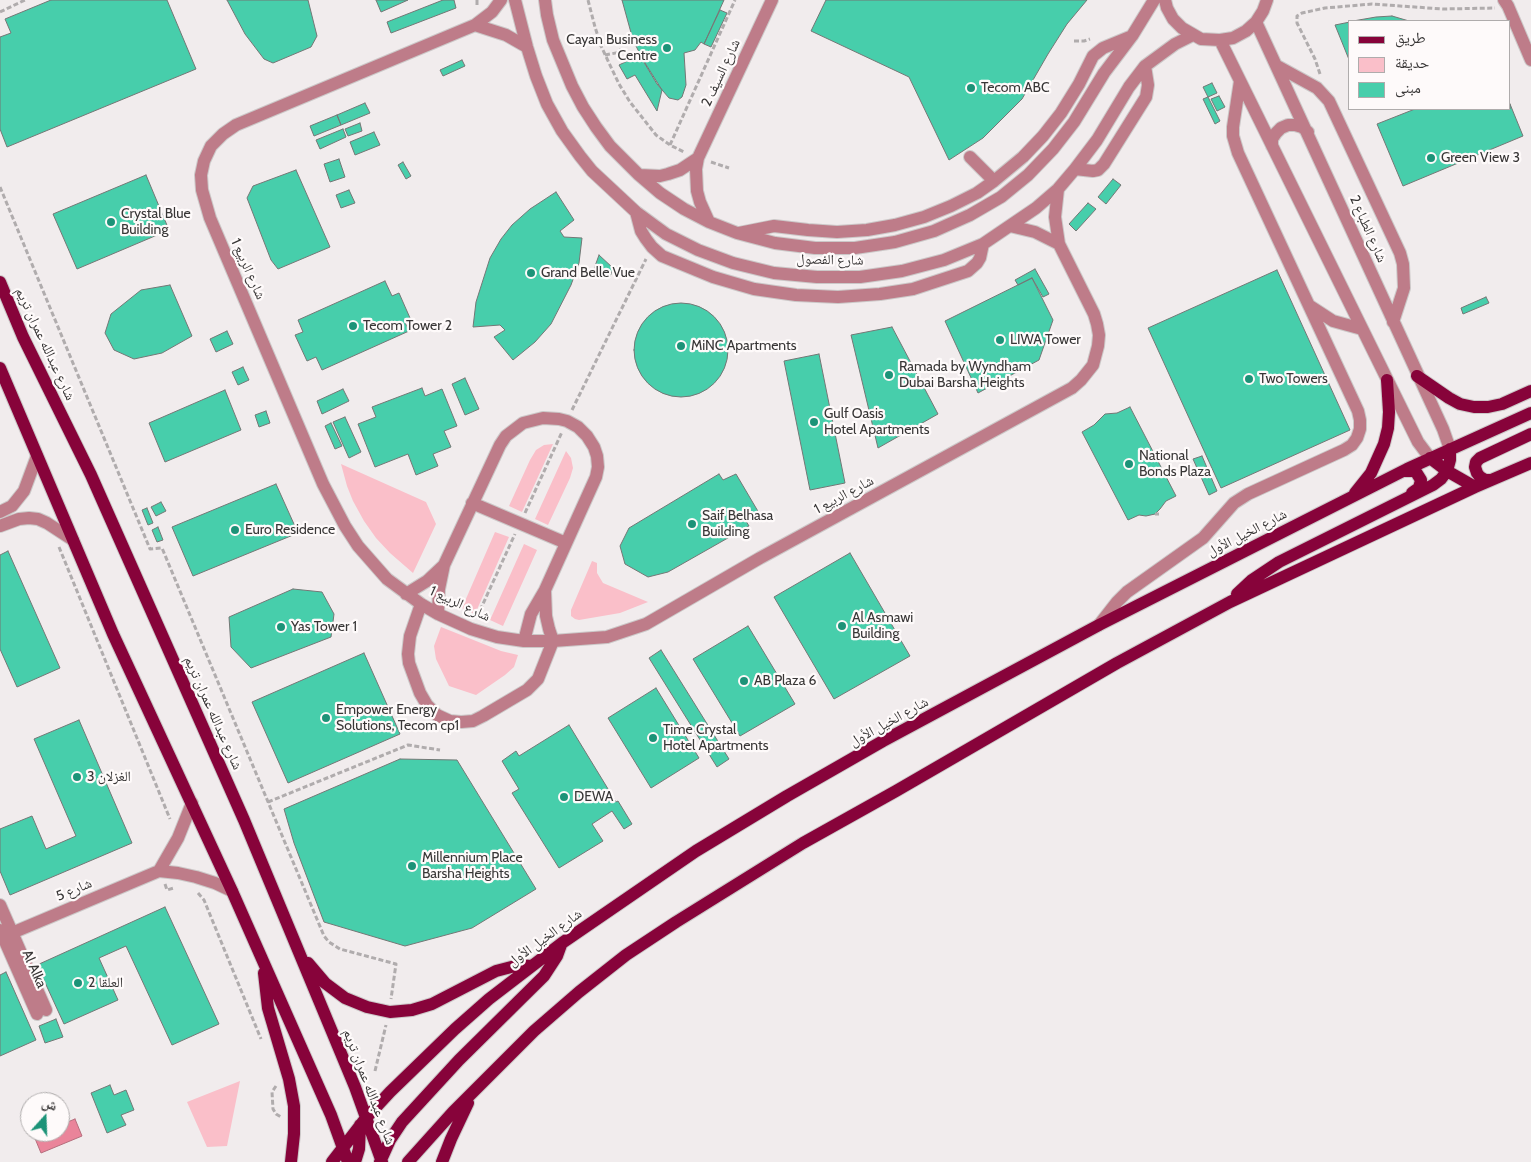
<!DOCTYPE html>
<meta charset="utf-8">
<style>
body{margin:0}
#map{position:relative;width:1531px;height:1162px;overflow:hidden;background:#f1eced;font-family:Cabin,"Noto Naskh Arabic",sans-serif}
canvas{display:block}
.legend{position:absolute;left:1348px;top:20px;width:162px;height:90px;box-sizing:border-box;background:#fefafa;border:1px solid #afacac;margin:0;padding:6px 9px;list-style:none;font-size:15px;color:#383636}
.legend li{display:flex;align-items:center;gap:10px;height:25px}
.legend b{width:25px;border:1px solid #afacac}
.north{position:absolute;left:20px;top:1092px;width:50px;height:50px;box-sizing:border-box;background:#fefafa;border:1px solid #afacac;border-radius:50%;rotate:20deg;font-size:14px;font-weight:700;line-height:20px;text-align:center;color:#383636}
.north::after{content:'';display:block;margin:auto;width:18px;height:22px;background:#1c9378;clip-path:polygon(50% 0,100% 100%,50% 72%,0 100%)}
</style>
<div id="map">
<canvas width="1531" height="1162"></canvas>
<ul class="legend">
<li><b style="height:6px;background:#87033a"></b>طريق</li>
<li><b style="height:14px;background:#fabfc9"></b>حديقة</li>
<li><b style="height:14px;background:#47ceab"></b>مبنى</li>
</ul>
<div class="north">ش</div>
</div>
<script>
const c = document.querySelector('canvas').getContext('2d');
c.lineJoin = 'round';
function fill(path, color) { c.fillStyle = color; c.fill(path, 'evenodd'); }
const shape = rows => new Path2D(rows.map(r => 'M' + r).join(''));
function trace(path, color, width, dash) { c.strokeStyle = color; c.lineWidth = width; c.lineCap = dash ? 'butt' : 'round'; c.setLineDash(dash || []); c.stroke(path); }
function write(font, color, halo, rows, align = 'center') {
  c.font = font + ' Cabin,"Noto Naskh Arabic",sans-serif'; c.lineWidth = 4.5; c.setLineDash([]); c.textBaseline = 'middle'; c.strokeStyle = halo; c.fillStyle = color; for (const [text, x, y, turn = 0] of rows) {
    c.save(); c.translate(x, y); c.rotate((+turn || 0) * Math.PI / 180); c.textAlign = isNaN(turn) ? turn : align; if (halo) c.strokeText(text, 0, 0); c.fillText(text, 0, 0); c.restore();
  }
}
const green = shape([
 [553,444,522,512,509,506,530,460,536,450,544,445],
 [566,451,571,458,573,468,570,478,548,525,535,519],
 [341,464,426,502,436,524,413,573,390,553,376,538,364,521,353,501,347,486],
 [495,532,509,537,475,614,462,608],
 [524,544,537,550,503,626,490,620],
 [592,561,597,563,597,573,603,583,648,602,620,613,579,620,575,619,571,616,571,610],
 [441,627,501,651,518,655,514,667,505,675,476,695,449,686,436,659,434,646],
 [240,1081,227,1146,207,1147,187,1102]
]);
const water = shape([
 [75,1119,82,1136,41,1153,34,1136,43,1132,60,1132,60,1125,75,1119]
]);
const building = shape([
 [51,0,167,0,196,69,7,147,0,129,0,37,11,33,5,19,51,0],
 [227,0,308,0,317,36,311,47,273,63,264,59,245,34,227,0],
 [376,0,408,0,381,12,376,0],
 [443,0,454,0,456,8,391,33,387,22,443,0],
 [622,0,724,0,704,44,701,42,695,50,684,53,686,85,682,97,678,100,669,98,657,84,645,64,633,40,622,0],
 [826,0,1087,0,1067,24,1048,54,1022,99,983,138,949,160,909,77,811,31,826,0],
 [720,10,727,13,711,47,704,44,720,10],
 [1392,16,1409,21,1353,21,1376,17,1392,16],
 [1350,22,1350,62,1335,25,1350,22],
 [640,55,662,90,657,111,635,75,627,79,619,65,640,55],
 [462,60,465,66,443,76,440,70,462,60],
 [1212,83,1217,93,1208,97,1203,87,1212,83],
 [1219,96,1225,107,1217,111,1211,99,1219,96],
 [1208,97,1220,121,1215,124,1203,99,1208,97],
 [365,103,370,113,341,125,337,115,365,103],
 [1510,104,1523,136,1403,186,1377,124,1415,109,1510,109,1510,104],
 [337,115,341,125,314,136,310,126,337,115],
 [360,123,362,131,348,136,345,129,360,123],
 [343,129,346,137,320,149,316,140,343,129],
 [374,132,380,145,355,155,350,142,374,132],
 [339,159,345,177,330,182,324,164,339,159],
 [403,162,411,176,406,179,398,165,403,162],
 [296,170,330,247,278,269,271,260,247,198,253,186,296,170],
 [146,175,169,230,77,269,53,214,146,175],
 [1113,179,1121,185,1106,204,1098,197,1113,179],
 [349,190,355,203,341,208,336,195,349,190],
 [556,192,574,220,560,231,564,237,582,238,579,263,571,285,551,324,535,342,513,360,494,337,505,330,500,325,473,327,476,302,490,258,501,239,512,225,530,209,556,192],
 [1088,203,1096,209,1076,231,1069,224,1088,203],
 [599,255,613,268,610,277,594,269,599,255],
 [1035,269,1049,294,1043,297,1032,278,1018,285,1015,280,1035,269],
 [1277,270,1350,430,1221,488,1148,328,1277,270],
 [1032,278,1053,320,1039,360,978,393,945,321,1032,278],
 [385,281,392,296,399,293,410,318,404,320,409,331,322,370,316,357,307,361,295,335,303,332,298,320,385,281],
 [170,285,192,336,162,353,134,359,114,350,105,333,111,314,141,290,170,285],
 [1486,297,1489,303,1463,314,1461,308,1486,297],
 '634 350a47 47 0 1 1 94 0a47 47 0 1 1-94 0Z',
 [892,327,938,414,878,448,851,335,892,327],
 [227,331,233,344,216,352,210,339,227,331],
 [819,354,845,483,810,490,784,361,819,354],
 [243,367,249,380,238,385,232,372,243,367],
 [465,378,479,409,465,415,452,384,465,378],
 [422,388,425,396,442,389,457,426,444,431,451,447,433,454,438,466,416,475,408,454,375,467,358,424,376,417,372,407,422,388],
 [343,389,349,401,322,414,317,401,343,389],
 [225,390,241,430,165,462,149,423,225,390],
 [1130,407,1176,496,1166,501,1160,509,1155,514,1146,516,1139,515,1128,520,1082,432,1094,425,1105,414,1117,413,1130,407],
 [266,411,270,423,259,427,255,415,266,411],
 [345,417,361,452,349,458,333,422,345,417],
 [331,423,342,446,335,449,325,426,331,423],
 [1202,456,1217,491,1209,495,1193,459,1202,456],
 [719,474,723,480,736,474,759,513,746,521,749,526,668,572,648,577,625,564,620,546,629,528,719,474],
 [276,484,298,533,193,576,172,527,276,484],
 [161,502,166,511,156,516,151,507,161,502],
 [147,508,153,523,148,525,142,510,147,508],
 [158,527,163,540,157,542,152,530,158,527],
 [8,551,60,668,17,687,0,649,0,555,8,551],
 [850,553,910,656,834,699,774,597,850,553],
 [293,589,322,592,334,614,331,637,251,668,231,647,229,617,293,589],
 [748,626,795,704,740,736,693,659,748,626],
 [661,650,729,759,717,767,649,658,661,650],
 [364,653,400,734,288,783,252,702,364,653],
 [656,688,699,758,651,788,608,718,656,688],
 [79,720,132,843,10,895,0,871,0,829,32,816,46,849,76,836,34,739,79,720],
 [569,725,616,802,618,801,632,824,624,829,612,811,592,824,603,841,559,868,512,793,519,789,502,761,516,751,519,756,569,725],
 [400,759,457,760,536,889,472,928,405,946,324,922,294,843,284,809,400,759],
 [165,907,219,1024,172,1045,126,946,99,958,118,1000,64,1024,37,965,165,907],
 [6,972,36,1040,0,1056,0,975,6,972],
 [56,1019,63,1037,45,1043,39,1026,56,1019],
 [110,1085,114,1095,126,1090,134,1110,121,1115,126,1125,107,1133,91,1093,110,1085]
]);
const path = shape([
 [477,0,477,7],
 [588,0,595,27,601,46,619,84,630,102,656,135,670,145,684,152],
 [0,12,25,0],
 [1074,41,1084,41,1090,39],
 [605,55,621,52,619,39],
 [1320,74,1315,59,1297,23,1297,16,1302,13,1325,8,1372,4,1443,9,1495,8],
 [670,145,735,0],
 [711,162,729,168],
 [0,187,150,549,162,548,324,936,329,942,340,949,396,964,391,999],
 [572,410,646,259],
 [525,513,562,432],
 [1155,514,1159,514],
 [59,547,170,819],
 [477,617,515,534],
 [268,802,408,745,440,750],
 [165,884,167,890,174,888],
 [198,893,204,900,261,1039],
 [375,1071,386,1025],
 [276,1086,272,1092,273,1109,276,1114,281,1117]
]);
const minor = shape([
 [501,0,492,12,475,25,236,125,223,134,211,146,204,161,201,175,202,190,210,218,323,484,345,526,358,546,387,579,421,604,438,614,471,629,497,637,524,641,553,641,607,637,646,624,760,558,1072,388,1081,380,1093,365,1098,346,1099,335,1097,324,1094,314,1059,244,1055,217,1058,189],
 [515,0,527,47,536,76,547,104,562,131,580,156,592,171,636,212,666,234,698,250,733,263,774,273,817,277,860,277,902,271,944,260,983,244,1036,208,1058,189,1075,169,1097,140,1129,87,1145,66,1175,44,1193,35],
 [545,0,547,15,553,40,572,86,583,107,596,127,610,146,639,175,660,193,684,209,709,222,737,233,775,243,815,248,855,248,895,242,934,231,970,215,1001,197,1028,175,1053,149,1074,122,1104,73,1132,36,1154,0],
 [1165,0,1167,8,1173,19,1182,28,1201,39,1220,40,1233,38,1246,31,1256,22,1263,11,1267,0],
 [1504,0,1508,6,1531,60],
 [1256,22,1443,429,1450,449],
 [475,25,506,35,527,47],
 [1220,40,1418,442,1430,458],
 [1277,66,1317,88,1329,101,1400,253,1403,264,1404,288,1393,322],
 [1272,146,1272,139,1276,133,1281,128,1288,125,1295,125,1302,127,1308,132],
 [970,157,994,181],
 [1075,169,1093,171,1098,170,1104,164,1146,97,1148,85,1145,66],
 [639,175,660,176,668,174,680,170,698,158],
 [636,212,641,231,646,239,652,247,662,256,713,277,754,289,796,295,838,297,880,294,913,289,968,271,977,263,980,258,983,244],
 [709,222,700,202,697,191,696,169,698,158,772,0],
 [1010,226,1035,232,1059,244],
 [739,233,774,226,808,230,837,232,867,230,895,225,924,217,951,206,977,193,994,181,1023,157,1043,136,1061,113,1079,84,1093,56,1103,48,1132,36],
 [1310,306,1333,321,1362,329],
 [472,503,566,543],
 [0,512,12,506,24,491,37,456],
 [0,526,19,519,29,518,38,519,47,523,73,540],
 [406,594,427,581,444,565],
 [421,604,410,636,408,654,409,663,420,693,427,705,437,715,450,721,461,722,473,721,483,716,527,690,538,679,553,641,549,629,546,616,545,590],
 [438,614,439,589,444,565,500,445,506,436,523,423,543,418,559,419,567,421,578,427,587,436,594,447,597,456,598,467,596,477,545,590,531,614,524,641],
 [1099,625,1117,602,1127,592,1203,538,1234,503,1248,494,1344,450,1352,445,1357,438,1360,429,1360,420,1358,411,1238,153,1233,136,1233,127,1240,81],
 [159,871,178,838,192,803],
 [0,905,46,1010],
 [0,930,37,1014],
 [0,938,159,871,178,873,196,877,215,883,232,891]
]);
const major = shape([
 [0,282,23,337,91,475,244,820,355,1087,382,1162],
 [0,368,113,634,232,891,331,1115,348,1162],
 [1417,376,1449,398,1460,404,1474,407,1488,407,1502,404,1531,391],
 [1430,458,1447,471,1475,487],
 [1404,471,1412,471,1416,472,1421,480,1419,488,1412,493],
 [1491,480,1485,480,1480,477,1477,473,1475,467,1476,462,1480,458,1531,434],
 [1355,493,1371,473,1384,444,1388,428,1389,412,1387,380],
 [1237,594,1252,580,1279,562,1433,485,1441,479,1447,471,1450,460,1450,449],
 [308,963,325,983,345,998,367,1007,390,1012,412,1010,432,1004,496,971,519,965,531,966],
 [264,973,268,1008,289,1079,294,1106,294,1134,291,1162],
 [332,1162,366,1118,390,1092,455,1029,489,999,562,943,696,851,787,796,883,741,1099,625,1407,469,1531,413],
 [355,1162,359,1149,360,1125],
 [380,1162,390,1140,402,1122,459,1060,544,976,557,956,561,945],
 [408,1162,453,1112,534,1031,579,992,626,955,676,922,803,843,896,791,1117,663,1230,602,1475,487,1531,463],
 [442,1162,451,1139,468,1103]
]);
const markers = [
 [667,48,5,"#1c9378"],
 [971,88,5,"#1c9378"],
 [1431,158,5,"#1c9378"],
 [111,222,5,"#1c9378"],
 [531,273,5,"#1c9378"],
 [353,326,5,"#1c9378"],
 [1000,340,5,"#1c9378"],
 [681,346,5,"#1c9378"],
 [889,375,5,"#1c9378"],
 [1249,379,5,"#1c9378"],
 [814,422,5,"#1c9378"],
 [1129,464,5,"#1c9378"],
 [692,524,5,"#1c9378"],
 [235,530,5,"#1c9378"],
 [842,626,5,"#1c9378"],
 [281,627,5,"#1c9378"],
 [744,681,5,"#1c9378"],
 [326,718,5,"#1c9378"],
 [653,738,5,"#1c9378"],
 [77,777,5,"#1c9378"],
 [564,797,5,"#1c9378"],
 [412,866,5,"#1c9378"],
 [78,983,5,"#1c9378"]
];
const poiNames = [
 ["Cayan Business",657,40,"right"],
 ["Centre",657,56,"right"],
 ["Tecom ABC",981,88],
 ["Green View 3",1441,158],
 ["Crystal Blue",121,214],
 ["Building",121,230],
 ["Grand Belle Vue",541,273],
 ["Tecom Tower 2",363,326],
 ["LIWA Tower",1010,340],
 ["MiNC Apartments",691,346],
 ["Ramada by Wyndham",899,367],
 ["Dubai Barsha Heights",899,383],
 ["Two Towers",1259,379],
 ["Gulf Oasis",824,414],
 ["Hotel Apartments",824,430],
 ["National",1139,456],
 ["Bonds Plaza",1139,472],
 ["Saif Belhasa",702,516],
 ["Building",702,532],
 ["Euro Residence",245,530],
 ["Al Asmawi",852,618],
 ["Building",852,634],
 ["Yas Tower 1",291,627],
 ["AB Plaza 6",754,681],
 ["Empower Energy",336,710],
 ["Solutions, Tecom cp1",336,726],
 ["Time Crystal",663,730],
 ["Hotel Apartments",663,746],
 ["الغزلان 3",87,777],
 ["DEWA",574,797],
 ["Millennium Place",422,858],
 ["Barsha Heights",422,874],
 ["العلقا 2",88,983]
];
const streetNames = [
 ["شارع السيف 2",721,73,-65],
 ["شارع الطباع 2",1368,229,66],
 ["شارع الفصول",830,260,1],
 ["شارع الربيع 1",248,269,66],
 ["شارع عبدالله عمران تريم",45,344,65],
 ["شارع الربيع 1",844,495,-28],
 ["شارع الخيل الأول",1247,533,-27],
 ["شارع الربيع 1",460,604,25],
 ["شارع عبدالله عمران تريم",213,713,66],
 ["شارع الخيل الأول",889,722,-29],
 ["شارع 5",74,890,-23],
 ["شارع الخيل الأول",545,938,-36],
 ["Al Alka",34,969,66],
 ["شارع عبدالله عمران تريم",369,1087,69]
];
fill(green, '#fabfc9');
fill(water, '#ea849a');
trace(water, '#b56d7c', 1);
fill(building, '#47ceab');
trace(building, '#737775', 1);
trace(minor, '#ccc8c8', 14);
trace(major, '#ccc8c8', 14);
trace(path, '#b0acad', 3, [5, 2.5]);
trace(minor, '#be7c89', 12);
trace(major, '#87033a', 12);
for (const [x, y, r, color] of markers) { const dot = new Path2D(); dot.arc(x, y, r, 0, 2 * Math.PI); c.fillStyle = color; c.fill(dot); trace(dot, '#fefafa', 2); }
write('14px', '#383636', '#fefafa', poiNames, 'left');
write('14px', '#383636', '#fefafa', streetNames);
</script>
